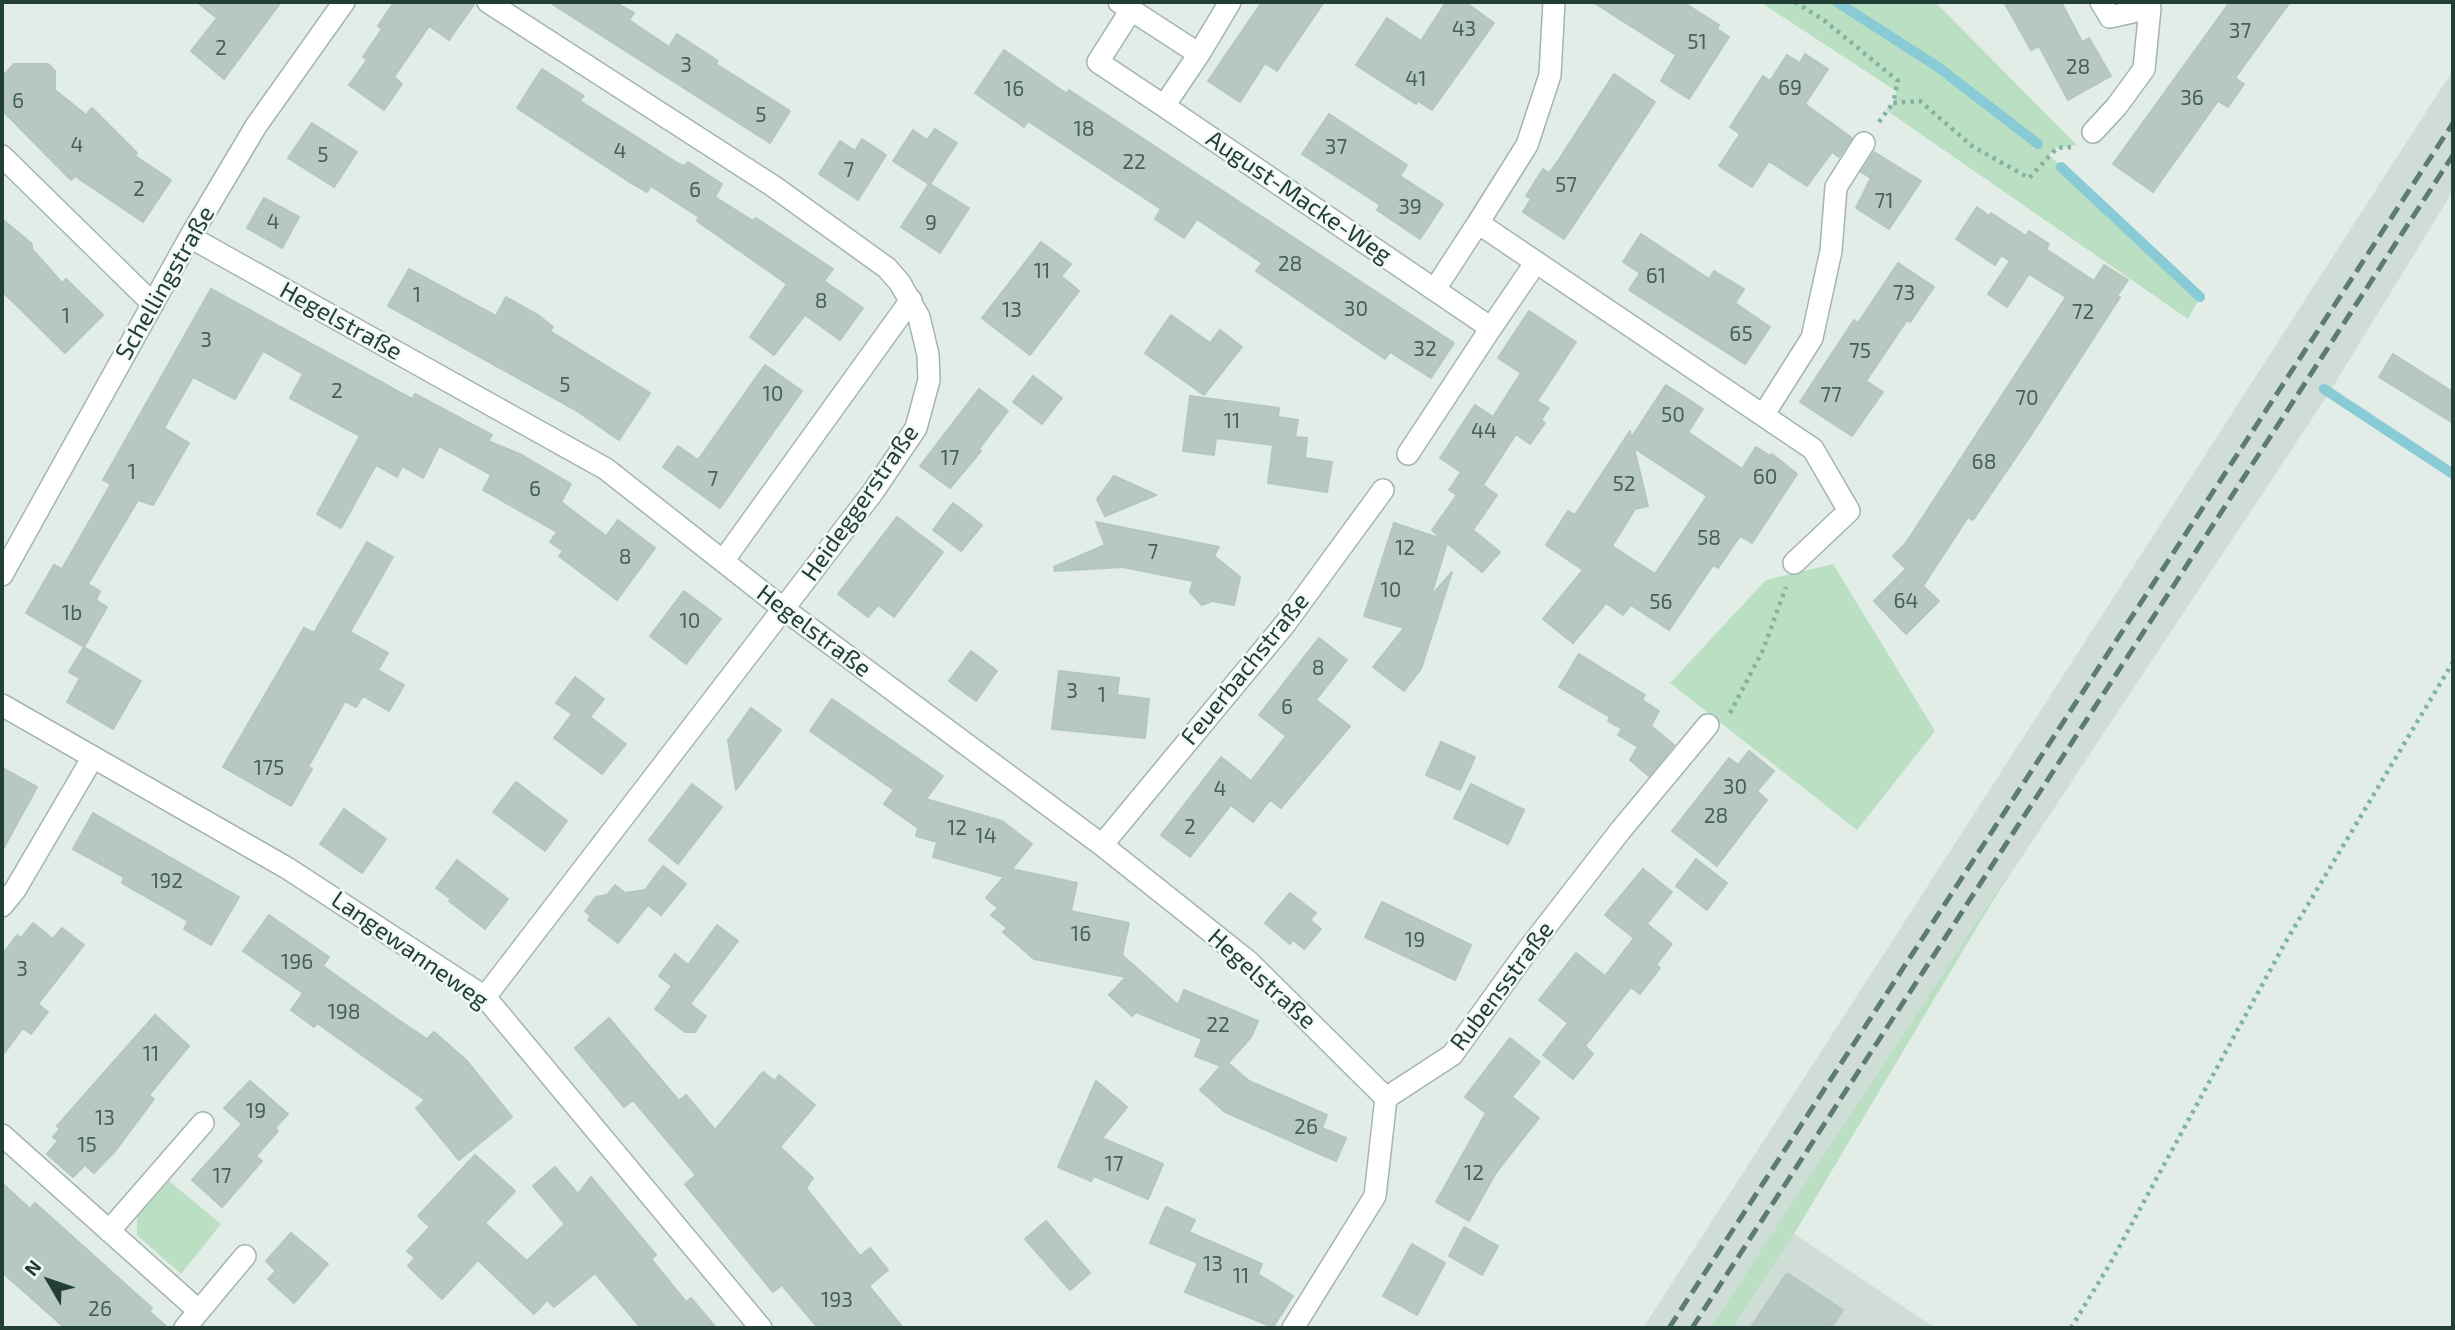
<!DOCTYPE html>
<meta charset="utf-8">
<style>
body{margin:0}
#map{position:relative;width:2455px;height:1330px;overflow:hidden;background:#e2ede8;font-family:"Exo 2",sans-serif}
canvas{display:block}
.frame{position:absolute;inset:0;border:4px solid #213f36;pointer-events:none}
.north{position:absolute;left:14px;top:1246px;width:70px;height:70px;-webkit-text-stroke:5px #f3f9f6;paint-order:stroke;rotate:309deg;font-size:19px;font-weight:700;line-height:28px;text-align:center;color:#213f36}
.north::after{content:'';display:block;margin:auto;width:24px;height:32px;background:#213f36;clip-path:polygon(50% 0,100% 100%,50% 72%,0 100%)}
</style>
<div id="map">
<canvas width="2455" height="1330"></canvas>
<div class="frame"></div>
<div class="north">N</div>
</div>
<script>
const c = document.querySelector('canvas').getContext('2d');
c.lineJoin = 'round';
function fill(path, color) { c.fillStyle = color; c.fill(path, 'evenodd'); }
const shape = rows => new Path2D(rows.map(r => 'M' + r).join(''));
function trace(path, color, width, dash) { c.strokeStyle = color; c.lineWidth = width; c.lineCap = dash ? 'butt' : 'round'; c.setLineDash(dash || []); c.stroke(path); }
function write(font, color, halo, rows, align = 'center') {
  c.font = font + ' "Exo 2",sans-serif'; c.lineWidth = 5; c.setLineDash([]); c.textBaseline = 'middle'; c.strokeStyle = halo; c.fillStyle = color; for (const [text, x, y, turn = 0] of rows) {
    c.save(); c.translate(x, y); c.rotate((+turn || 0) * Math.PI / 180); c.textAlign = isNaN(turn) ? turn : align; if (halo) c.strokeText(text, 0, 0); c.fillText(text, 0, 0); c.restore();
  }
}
const built = shape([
 [2453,70,2453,191,2329,393,1710,1328,1643,1328],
 [1794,1234,1935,1328,1733,1328]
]);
const green = shape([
 [1760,2,1935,2,2077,145,2057,148,2049,155,2200,297,2188,319,1886,110,1893,103,1896,91],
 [1833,564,1935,731,1857,830,1670,683,1766,580],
 [2010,872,1794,1234,1733,1328,1710,1328],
 [169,1181,221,1224,181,1274,137,1235,137,1217]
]);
const stream = shape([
 [1837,2,1938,67,2038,144],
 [2061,167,2200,297],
 [2324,389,2453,474]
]);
const building = shape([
 [197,2,281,2,224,79,191,51,217,18,197,2],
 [394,2,475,3,449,40,429,26,394,77,402,84,384,110,349,85,367,60,363,57,382,29,378,26,394,2],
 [549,2,614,2,634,13,629,20,669,47,677,34,718,61,716,64,790,111,770,143,549,2],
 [1262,2,1324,2,1277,71,1265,63,1240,102,1208,81,1262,2],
 [1446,2,1465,2,1494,23,1432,110,1418,101,1416,104,1356,65,1387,18,1421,41,1446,2],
 [1593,2,1683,2,1719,25,1717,29,1729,37,1689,99,1661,81,1676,55,1593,2],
 [2004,2,2061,2,2082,42,2089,38,2111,76,2068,100,2039,46,2031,50,2004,2],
 [2230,2,2290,2,2235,78,2244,84,2228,107,2218,101,2153,192,2113,164,2230,2],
 [1004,50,1067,94,1069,90,1454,343,1431,378,1390,352,1385,359,1323,317,1256,271,1262,263,1197,219,1184,238,1155,219,1161,209,1028,121,1024,127,975,93,1004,50],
 [1805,54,1828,69,1805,104,1852,138,1839,157,1832,152,1807,186,1769,161,1752,187,1719,166,1740,134,1730,127,1763,76,1770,81,1787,55,1800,63,1805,54],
 [14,64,48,64,55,71,55,90,86,115,92,108,137,153,135,156,171,180,143,222,75,176,71,180,2,110,2,77,14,64],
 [542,69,584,96,580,101,679,164,685,166,688,162,722,184,715,197,753,221,756,218,833,269,824,281,863,308,840,340,805,315,774,355,750,337,787,284,697,221,699,217,651,186,647,192,631,183,517,108,542,69],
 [1614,74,1655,102,1564,239,1523,212,1531,199,1526,196,1543,169,1549,173,1558,161,1614,74],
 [1329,114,1407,165,1400,176,1443,204,1420,239,1377,210,1380,205,1302,154,1329,114],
 [312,123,357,152,334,187,288,158,312,123],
 [935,129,957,143,930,184,969,208,940,253,901,227,929,184,893,161,913,130,927,140,935,129],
 [862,139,886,155,858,200,819,174,840,141,855,151,862,139],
 [1874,152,1921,181,1889,229,1856,208,1871,178,1861,172,1874,152],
 [264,198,299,217,282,248,247,228,264,198],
 [1977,207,1989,216,1991,213,2026,236,2029,231,2049,244,2046,249,2094,281,2104,265,2128,280,2117,296,2120,297,2031,435,1973,520,1968,517,1923,586,1939,601,1906,634,1874,601,1906,569,1893,556,1906,543,2066,297,2029,274,2007,307,1988,294,2010,261,2001,255,1995,265,1956,239,1977,207],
 [2,219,32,244,32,249,62,283,66,279,103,315,65,353,2,291,2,219],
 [1641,234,1709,279,1714,271,1744,289,1735,303,1770,327,1745,364,1629,290,1640,273,1623,262,1641,234],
 [1041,242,1071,264,1061,276,1079,291,1030,355,982,318,1041,242],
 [1898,263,1934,287,1910,322,1907,320,1866,381,1883,392,1852,436,1800,402,1854,320,1858,323,1898,263],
 [409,269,496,316,506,297,538,315,553,327,550,331,650,393,619,440,577,411,388,306,409,269],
 [211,289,412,399,415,394,492,435,488,441,522,455,571,484,561,502,606,536,618,520,655,548,617,600,559,556,563,551,550,542,557,532,483,490,491,475,439,446,423,478,402,466,397,477,376,465,341,528,317,514,360,436,290,398,303,374,263,351,235,399,193,377,164,428,189,443,153,505,138,500,88,584,100,591,96,600,107,607,84,647,26,613,54,565,62,569,111,484,103,480,211,289],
 [1529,311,1576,342,1537,401,1549,408,1541,420,1545,423,1530,444,1516,434,1483,485,1497,495,1473,530,1500,552,1482,572,1447,543,1431,596,1452,572,1421,669,1404,691,1373,667,1404,628,1364,616,1394,523,1442,539,1432,530,1457,495,1449,490,1461,472,1440,458,1475,405,1493,417,1521,373,1498,358,1529,311],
 [1171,315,1210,343,1220,330,1242,347,1204,395,1145,353,1171,315],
 [2393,354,2453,392,2453,423,2379,377,2393,354],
 [765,365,802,391,720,508,663,467,678,446,698,460,765,365],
 [1033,376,1062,398,1042,424,1013,402,1033,376],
 [1666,385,1703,409,1688,432,1742,469,1756,447,1770,456,1772,454,1797,474,1752,543,1740,536,1718,568,1713,565,1669,630,1631,605,1623,615,1606,603,1573,643,1543,619,1583,570,1546,545,1568,511,1575,515,1630,431,1631,438,1666,385],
 [1634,448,1707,496,1655,574,1612,546,1635,509,1648,506,1634,448],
 [979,389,1008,411,979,449,981,451,950,488,920,466,979,389],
 [1190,396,1279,408,1278,417,1298,420,1295,437,1307,438,1305,458,1332,462,1327,492,1268,483,1273,445,1216,438,1214,455,1183,451,1190,396],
 [1114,476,1156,495,1105,516,1097,499,1114,476],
 [953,503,982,525,961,551,933,530,953,503],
 [897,517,943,552,894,617,878,605,868,617,838,594,897,517],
 [1096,522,1219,547,1214,556,1240,577,1234,605,1212,601,1202,605,1190,592,1193,581,1123,567,1055,571,1054,567,1105,545,1096,522],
 [367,542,393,557,350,632,388,653,378,670,404,685,389,711,363,696,356,707,345,701,308,767,312,769,291,806,223,767,304,628,314,633,367,542],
 [684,591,721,619,686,664,650,636,684,591],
 [1319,638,1347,660,1316,700,1350,726,1281,808,1270,800,1253,822,1231,805,1190,857,1161,835,1221,757,1251,781,1286,736,1259,715,1319,638],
 [84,647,141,681,113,729,67,702,80,678,69,672,84,647],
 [971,651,997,671,976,701,949,681,971,651],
 [1579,654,1645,695,1642,700,1659,711,1651,726,1674,745,1649,776,1630,760,1638,747,1618,735,1622,729,1608,721,1610,717,1559,687,1579,654],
 [1059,671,1119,678,1117,695,1149,699,1145,738,1052,729,1059,671],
 [575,677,604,699,590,717,626,744,602,774,554,738,572,714,556,703,575,677],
 [832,699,943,776,926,799,1002,821,1032,844,1012,869,1077,883,1071,911,1129,923,1122,955,1178,1005,1184,990,1258,1021,1251,1037,1228,1063,1249,1081,1327,1115,1322,1128,1346,1138,1336,1161,1225,1112,1200,1090,1221,1066,1195,1056,1202,1039,1136,1012,1132,1016,1109,995,1126,977,1034,959,1003,932,1007,928,991,915,998,908,986,898,1004,877,933,857,937,842,916,836,918,828,884,804,894,790,810,731,832,699],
 [751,708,781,730,736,790,728,740,751,708],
 [1441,742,1475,757,1460,790,1426,775,1441,742],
 [1749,751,1774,771,1757,791,1767,800,1717,866,1672,831,1729,758,1738,765,1749,751],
 [2,768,37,787,2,851,2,768],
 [516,782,567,821,545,851,493,812,516,782],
 [692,784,722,807,678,864,649,840,692,784],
 [1471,784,1524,810,1508,844,1454,818,1471,784],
 [344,809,386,839,362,873,320,844,344,809],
 [93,813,239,897,211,945,184,929,188,921,122,883,124,877,73,849,93,813],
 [1696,859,1727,883,1707,910,1676,886,1696,859],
 [457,860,508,899,485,929,449,901,451,899,436,888,457,860],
 [663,866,686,884,661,915,648,905,618,943,588,920,591,916,585,911,596,897,607,895,615,885,625,893,645,890,663,866],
 [1643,869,1672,892,1647,924,1672,944,1656,965,1660,968,1640,994,1631,987,1585,1046,1593,1054,1573,1079,1543,1055,1568,1023,1539,1000,1576,953,1605,976,1634,938,1605,915,1643,869],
 [1290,893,1316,913,1310,920,1321,929,1304,949,1293,940,1290,944,1265,923,1290,893],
 [1382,902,1471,945,1455,980,1365,937,1382,902],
 [269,915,329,957,323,966,397,1019,427,1039,434,1032,466,1060,512,1117,459,1160,416,1108,425,1100,317,1023,314,1027,291,1010,303,993,243,951,269,915],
 [33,923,53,939,62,928,84,945,38,1004,48,1012,31,1034,23,1028,2,1056,2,955,17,935,21,938,33,923],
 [717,925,738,941,690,1004,706,1016,695,1032,685,1032,655,1009,672,986,659,976,675,954,688,965,717,925],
 [155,1015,189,1046,149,1095,154,1099,116,1150,94,1173,85,1165,73,1177,47,1154,58,1141,53,1137,60,1129,57,1126,155,1015],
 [609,1018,679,1101,686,1095,715,1130,763,1072,775,1081,779,1075,815,1105,780,1147,813,1178,806,1188,860,1256,870,1248,888,1270,869,1286,903,1328,818,1328,782,1285,773,1292,685,1184,696,1175,633,1100,624,1107,575,1048,609,1018],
 [1510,1038,1540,1062,1512,1097,1539,1118,1495,1174,1469,1221,1436,1202,1486,1113,1465,1097,1510,1038],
 [250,1081,288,1114,275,1128,278,1131,256,1156,262,1161,222,1207,192,1180,242,1124,224,1108,250,1081],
 [1096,1081,1127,1107,1102,1138,1163,1164,1148,1199,1094,1176,1091,1181,1058,1167,1096,1081],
 [475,1155,515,1191,485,1223,527,1261,565,1224,533,1186,555,1167,578,1194,591,1177,656,1255,651,1259,686,1302,691,1298,716,1328,641,1328,595,1273,554,1307,547,1300,534,1314,478,1260,442,1299,408,1266,415,1258,407,1251,430,1227,418,1216,475,1155],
 [2,1183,30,1209,35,1203,152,1308,149,1311,168,1328,65,1328,2,1272,2,1183],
 [1166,1207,1195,1220,1189,1232,1262,1264,1258,1274,1293,1296,1273,1327,1185,1292,1198,1263,1150,1243,1166,1207],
 [1046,1221,1090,1273,1070,1290,1025,1239,1046,1221],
 [1464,1227,1498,1246,1482,1275,1449,1256,1464,1227],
 [291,1233,328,1264,294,1303,268,1279,276,1271,266,1261,291,1233],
 [1412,1244,1445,1263,1417,1315,1383,1296,1412,1244],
 [1787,1273,1843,1310,1831,1328,1750,1328,1787,1273]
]);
const path = shape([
 [1795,2,1825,21,1898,81,1893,103,1920,101,1972,146,2029,178,2057,148,2071,147],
 [1879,122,1893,103],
 [1730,713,1763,650,1786,587],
 [2071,1328,2111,1262,2285,943,2453,662]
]);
const minor = shape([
 [1119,2,1199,54,1164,106,1491,328,1408,454],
 [1131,10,1098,62,1164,106],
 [1199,54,1230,2],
 [2093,132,2117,106,2144,69,2150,8,2110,17,2101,2],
 [2,156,153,304],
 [1478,223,1527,145,1550,75,1554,2],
 [190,237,606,469,785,610,1102,845,1249,962,1386,1098],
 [1435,289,1478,223,1813,449,1849,511,1794,563],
 [1491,328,1536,262],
 [1764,414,1812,338,1831,251,1836,187,1864,143],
 [723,561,911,300],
 [2,575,190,237,256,126,344,2],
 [2,705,287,868,485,997,761,1328],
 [1102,845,1285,624,1383,490],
 [2,906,15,890,93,757],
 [485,997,873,492,916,428,929,380,928,355,919,317,900,283,887,268,773,186,488,2],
 [2,1135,199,1311,185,1328],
 [109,1231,203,1123],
 [199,1311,245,1256],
 [1293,1328,1375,1196,1386,1098,1452,1055,1527,951,1620,831,1708,725]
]);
const rail = shape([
 [1669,1328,2453,123],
 [1692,1328,2453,155]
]);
const numberNames = [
 ["43",1464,29],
 ["37",2240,31],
 ["51",1697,42],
 ["2",221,48],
 ["3",686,65],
 ["28",2078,67],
 ["41",1416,79],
 ["69",1790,88],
 ["16",1014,89],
 ["36",2192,98],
 ["6",18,101],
 ["5",761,115],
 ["18",1084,129],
 ["4",77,145],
 ["37",1336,147],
 ["4",620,151],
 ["5",323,155],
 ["22",1134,162],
 ["7",849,170],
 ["57",1566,185],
 ["2",139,189],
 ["6",695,190],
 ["71",1884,201],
 ["39",1410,207],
 ["4",273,222],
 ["9",931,223],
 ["28",1290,264],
 ["11",1042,271],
 ["61",1656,276],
 ["73",1904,293],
 ["1",417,295],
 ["8",821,301],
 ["30",1356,309],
 ["13",1012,310],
 ["72",2083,312],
 ["1",66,316],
 ["65",1741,334],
 ["3",206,340],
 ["32",1425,349],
 ["75",1860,351],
 ["5",565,385],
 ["2",337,391],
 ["10",773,394],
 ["77",1831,395],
 ["70",2027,398],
 ["50",1673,415],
 ["11",1232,421],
 ["44",1484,431],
 ["17",950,458],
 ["68",1984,462],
 ["1",132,472],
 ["60",1765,477],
 ["7",713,479],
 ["52",1624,484],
 ["6",535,489],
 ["58",1709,538],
 ["12",1405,548],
 ["7",1153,552],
 ["8",625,557],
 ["10",1391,590],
 ["64",1906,601],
 ["56",1661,602],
 ["1b",72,613],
 ["10",690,621],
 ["8",1318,668],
 ["3",1072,691],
 ["1",1102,695],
 ["6",1287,707],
 ["175",269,768],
 ["30",1735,787],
 ["4",1220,789],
 ["28",1716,816],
 ["2",1190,827],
 ["12",957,828],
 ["14",986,836],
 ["192",167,881],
 ["16",1081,934],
 ["19",1415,940],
 ["196",297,962],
 ["3",22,969],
 ["198",344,1012],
 ["22",1218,1025],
 ["11",151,1054],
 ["19",256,1111],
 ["13",105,1118],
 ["26",1306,1127],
 ["15",87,1145],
 ["17",1114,1164],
 ["12",1474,1173],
 ["17",222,1176],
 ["13",1213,1264],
 ["11",1241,1276],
 ["193",837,1300],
 ["26",100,1309]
];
const streetNames = [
 ["August-Macke-Weg",1299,197,34],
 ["Schellingstraße",165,283,-60],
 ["Hegelstraße",341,321,29],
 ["Heideggerstraße",860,503,-55],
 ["Hegelstraße",814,631,37],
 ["Feuerbachstraße",1245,669,-51],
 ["Langewanneweg",410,950,35],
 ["Hegelstraße",1262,979,42],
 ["Rubensstraße",1502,986,-53]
];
fill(built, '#d0ddd7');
fill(green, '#badfc3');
trace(stream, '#88cad5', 10);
fill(building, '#b7c8c1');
trace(building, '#b4c7bf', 2);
trace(minor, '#a4b5af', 24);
trace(path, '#81b2a2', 4.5, [3.5, 5]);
trace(minor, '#fff', 21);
trace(rail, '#5c7b72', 5, [14, 7]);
write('21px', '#466159', null, numberNames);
write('24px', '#213f36', '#f3f9f6', streetNames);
</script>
